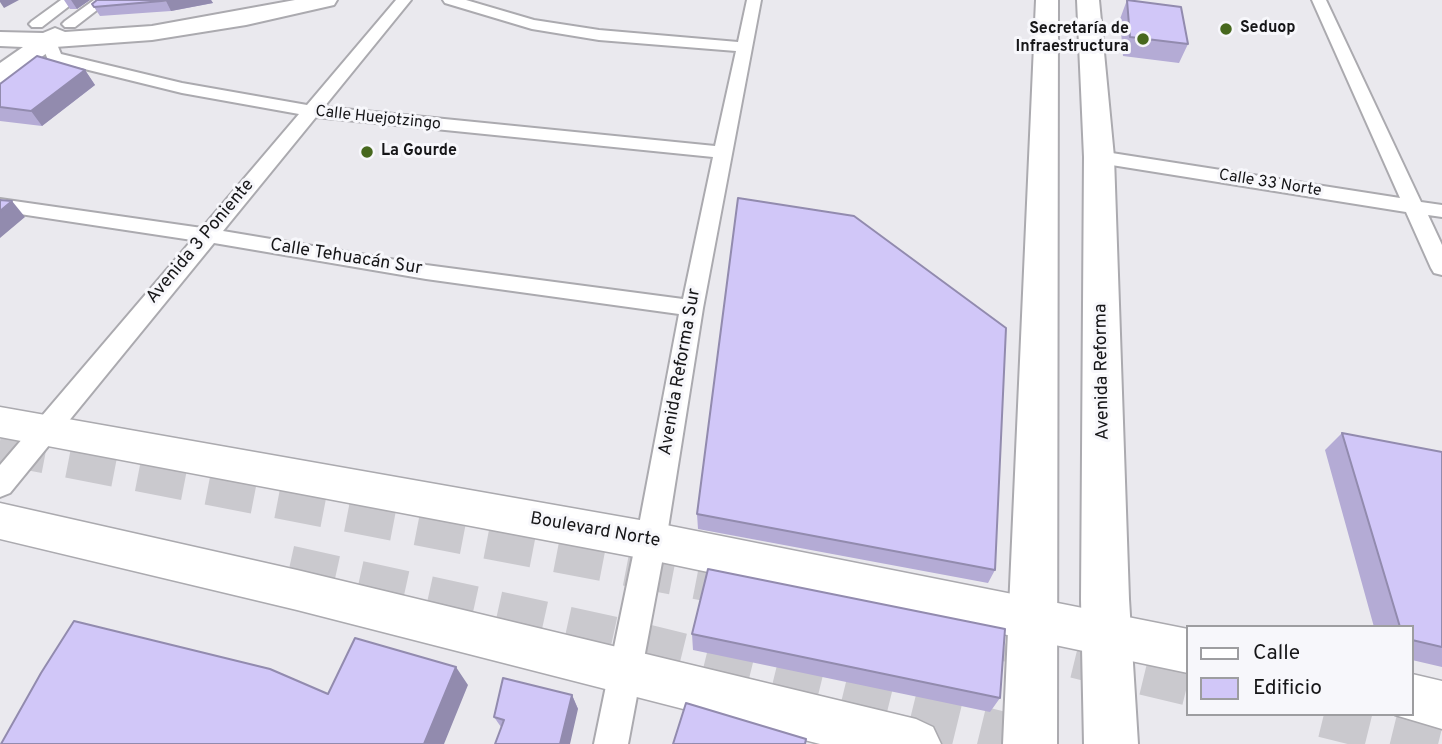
<!DOCTYPE html>
<meta charset="utf-8">
<style>
body{margin:0}
#map{position:relative;width:1442px;height:744px;overflow:hidden;background:#eae9ee;font-family:Overpass,sans-serif}
canvas{display:block}
.legend{position:absolute;left:1186px;top:625px;width:228px;height:91px;box-sizing:border-box;background:#f7f7fb;border:2px solid #9d9da0;margin:0;padding:9px 12px;list-style:none;font-size:21px;color:#161618}
.legend li{display:flex;align-items:center;gap:14px;height:35px}
.legend b{width:35px;border:2px solid #9d9da0}
</style>
<div id="map">
<canvas width="1442" height="744"></canvas>
<ul class="legend">
<li><b style="height:9px;background:#fff"></b>Calle</li>
<li><b style="height:19px;background:#d1c7f8"></b>Edificio</li>
</ul>
</div>
<script>
const c = document.querySelector('canvas').getContext('2d');
c.lineJoin = 'round';
const shape = rows => new Path2D(rows.map(r => 'M' + r).join(''));
function trace(path, color, width, dash) { c.strokeStyle = color; c.lineWidth = width; c.lineCap = dash ? 'butt' : 'round'; c.setLineDash(dash || []); c.stroke(path); }
function fill(path, color) { c.fillStyle = color; c.fill(path, 'evenodd'); }
function write(font, color, halo, rows, align = 'center') {
  c.font = font + ' Overpass,sans-serif'; c.lineWidth = 6; c.setLineDash([]); c.textBaseline = 'middle'; c.strokeStyle = halo; c.fillStyle = color; for (const [text, x, y, turn = 0] of rows) {
    c.save(); c.translate(x, y); c.rotate((+turn || 0) * Math.PI / 180); c.textAlign = isNaN(turn) ? turn : align; if (halo) c.strokeText(text, 0, 0); c.fillText(text, 0, 0); c.restore();
  }
}
const primaryTunnel = shape([
 [0,441,755,587],
 [289,569,626,643,1038,744],
 [1007,638,1188,682],
 [1324,714,1442,743]
]);
const street = shape([
 [61,0,77,0,42,27,32,27,29,24,32,21,61,0],
 [94,0,110,0,75,27,65,27,62,24,65,21,94,0],
 [396,0,411,0,324,107,715,146,736,51,599,40,532,29,445,3,443,0,466,0,534,20,599,30,738,42,747,0,761,0,703,308,666,541,628,744,594,744,636,541,679,314,426,279,214,243,10,493,0,497,0,465,192,240,0,211,0,199,202,228,299,114,182,93,48,60,40,40,42,37,54,37,61,54,182,83,307,105,396,0],
 [316,117,713,157,683,299,426,265,223,231,316,117],
 [1312,0,1326,0,1421,202,1442,205,1442,217,1428,215,1442,245,1442,275,1434,273,1431,268,1406,212,1099,163,1090,157,1099,151,1400,198,1312,0]
]);
const secondary = shape([
 [0,407,651,522,1188,629,1188,673,651,560,0,437,0,407],
 [0,503,297,570,916,719,933,727,941,744,820,744,297,610,0,539,0,503],
 [1412,674,1442,681,1442,729,1395,715,1412,714,1412,674]
]);
const primary = shape([
 [295,0,337,0,334,5,246,25,152,40,55,47,9,81,0,83,0,63,23,47,0,46,0,32,43,33,55,28,65,32,152,26,295,0],
 [1036,0,1058,0,1057,744,1003,744,1036,0],
 [1077,0,1099,0,1114,157,1129,599,1138,744,1084,744,1081,599,1084,157,1077,0]
]);
const wall = shape([
 [64,0,90,0,77,9,70,9],
 [211,0,213,3,171,11,100,16,92,4],
 [1127,0,1188,44,1179,63,1123,56,1120,19],
 [85,70,95,85,42,126,0,121,0,84],
 [1342,433,1442,452,1442,667,1412,660,1412,627,1374,627,1325,450],
 [697,514,995,570,988,583,698,529],
 [692,634,1000,698,990,712,693,650],
 [572,695,578,709,501,727,494,717]
]);
const shadedWall = shape([
 [0,0,19,0,4,8,0,2],
 [71,0,90,0,77,9],
 [173,0,211,0,213,3,171,11,166,1],
 [85,70,95,85,42,126,31,111],
 [12,201,25,217,0,238,0,211],
 [456,667,468,685,444,744,424,744],
 [572,695,578,709,570,744,560,744]
]);
const building = shape([
 [97,0,173,0,94,7,92,4,97,0],
 [1127,0,1181,7,1188,44,1130,37,1127,0],
 [37,56,85,70,31,111,0,107,0,84,37,56],
 [738,198,854,216,1006,328,995,570,697,514,738,198],
 [0,200,12,201,0,211,0,200],
 [1342,433,1442,452,1442,647,1412,640,1412,627,1400,627,1342,433],
 [708,569,1005,629,1000,698,692,634,708,569],
 [74,621,270,669,328,694,355,638,456,667,424,744,1,744,41,673,74,621],
 [503,678,572,695,560,744,495,744,504,720,494,717,503,678],
 [686,703,806,739,805,744,673,744,686,703]
]);
const markers = [
 [1226,29,7,"#47681e"],
 [1143,39,7,"#47681e"],
 [367,152,7,"#47681e"]
];
const farPoinames = [
 ["Seduop",1240,29],
 ["Secretaría de",1129,30,"right"],
 ["Infraestructura",1129,48,"right"],
 ["La Gourde",381,152]
];
const farStreetnames = [
 ["Calle Huejotzingo",378,119,6],
 ["Calle 33 Norte",1270,184,9]
];
const streetNames = [
 ["Avenida 3 Poniente",201,242,-50],
 ["Calle Tehuacán Sur",346,258,9],
 ["Avenida Reforma Sur",681,372,-80],
 ["Avenida Reforma",1103,372,-91],
 ["Boulevard Norte",595,531,10]
];
trace(primaryTunnel, '#cac9ce', 47, [47, 24]);
trace(street, '#abaaaf', 4);
trace(secondary, '#abaaaf', 3);
trace(primary, '#abaaaf', 4);
fill(street, '#fff');
fill(secondary, '#fff');
fill(primary, '#fff');
fill(wall, '#b4abd5');
fill(shadedWall, '#928bae');
fill(building, '#d1c7f8');
trace(building, '#928bae', 2);
for (const [x, y, r, color] of markers) { const dot = new Path2D(); dot.arc(x, y, r, 0, 2 * Math.PI); c.fillStyle = color; c.fill(dot); trace(dot, '#f7f7fb', 2.5); }
write('bold 16px', '#161618', '#f7f7fb', farPoinames, 'left');
write('16px', '#161618', '#f7f7fb', farStreetnames);
write('18px', '#161618', '#f7f7fb', streetNames);
</script>
